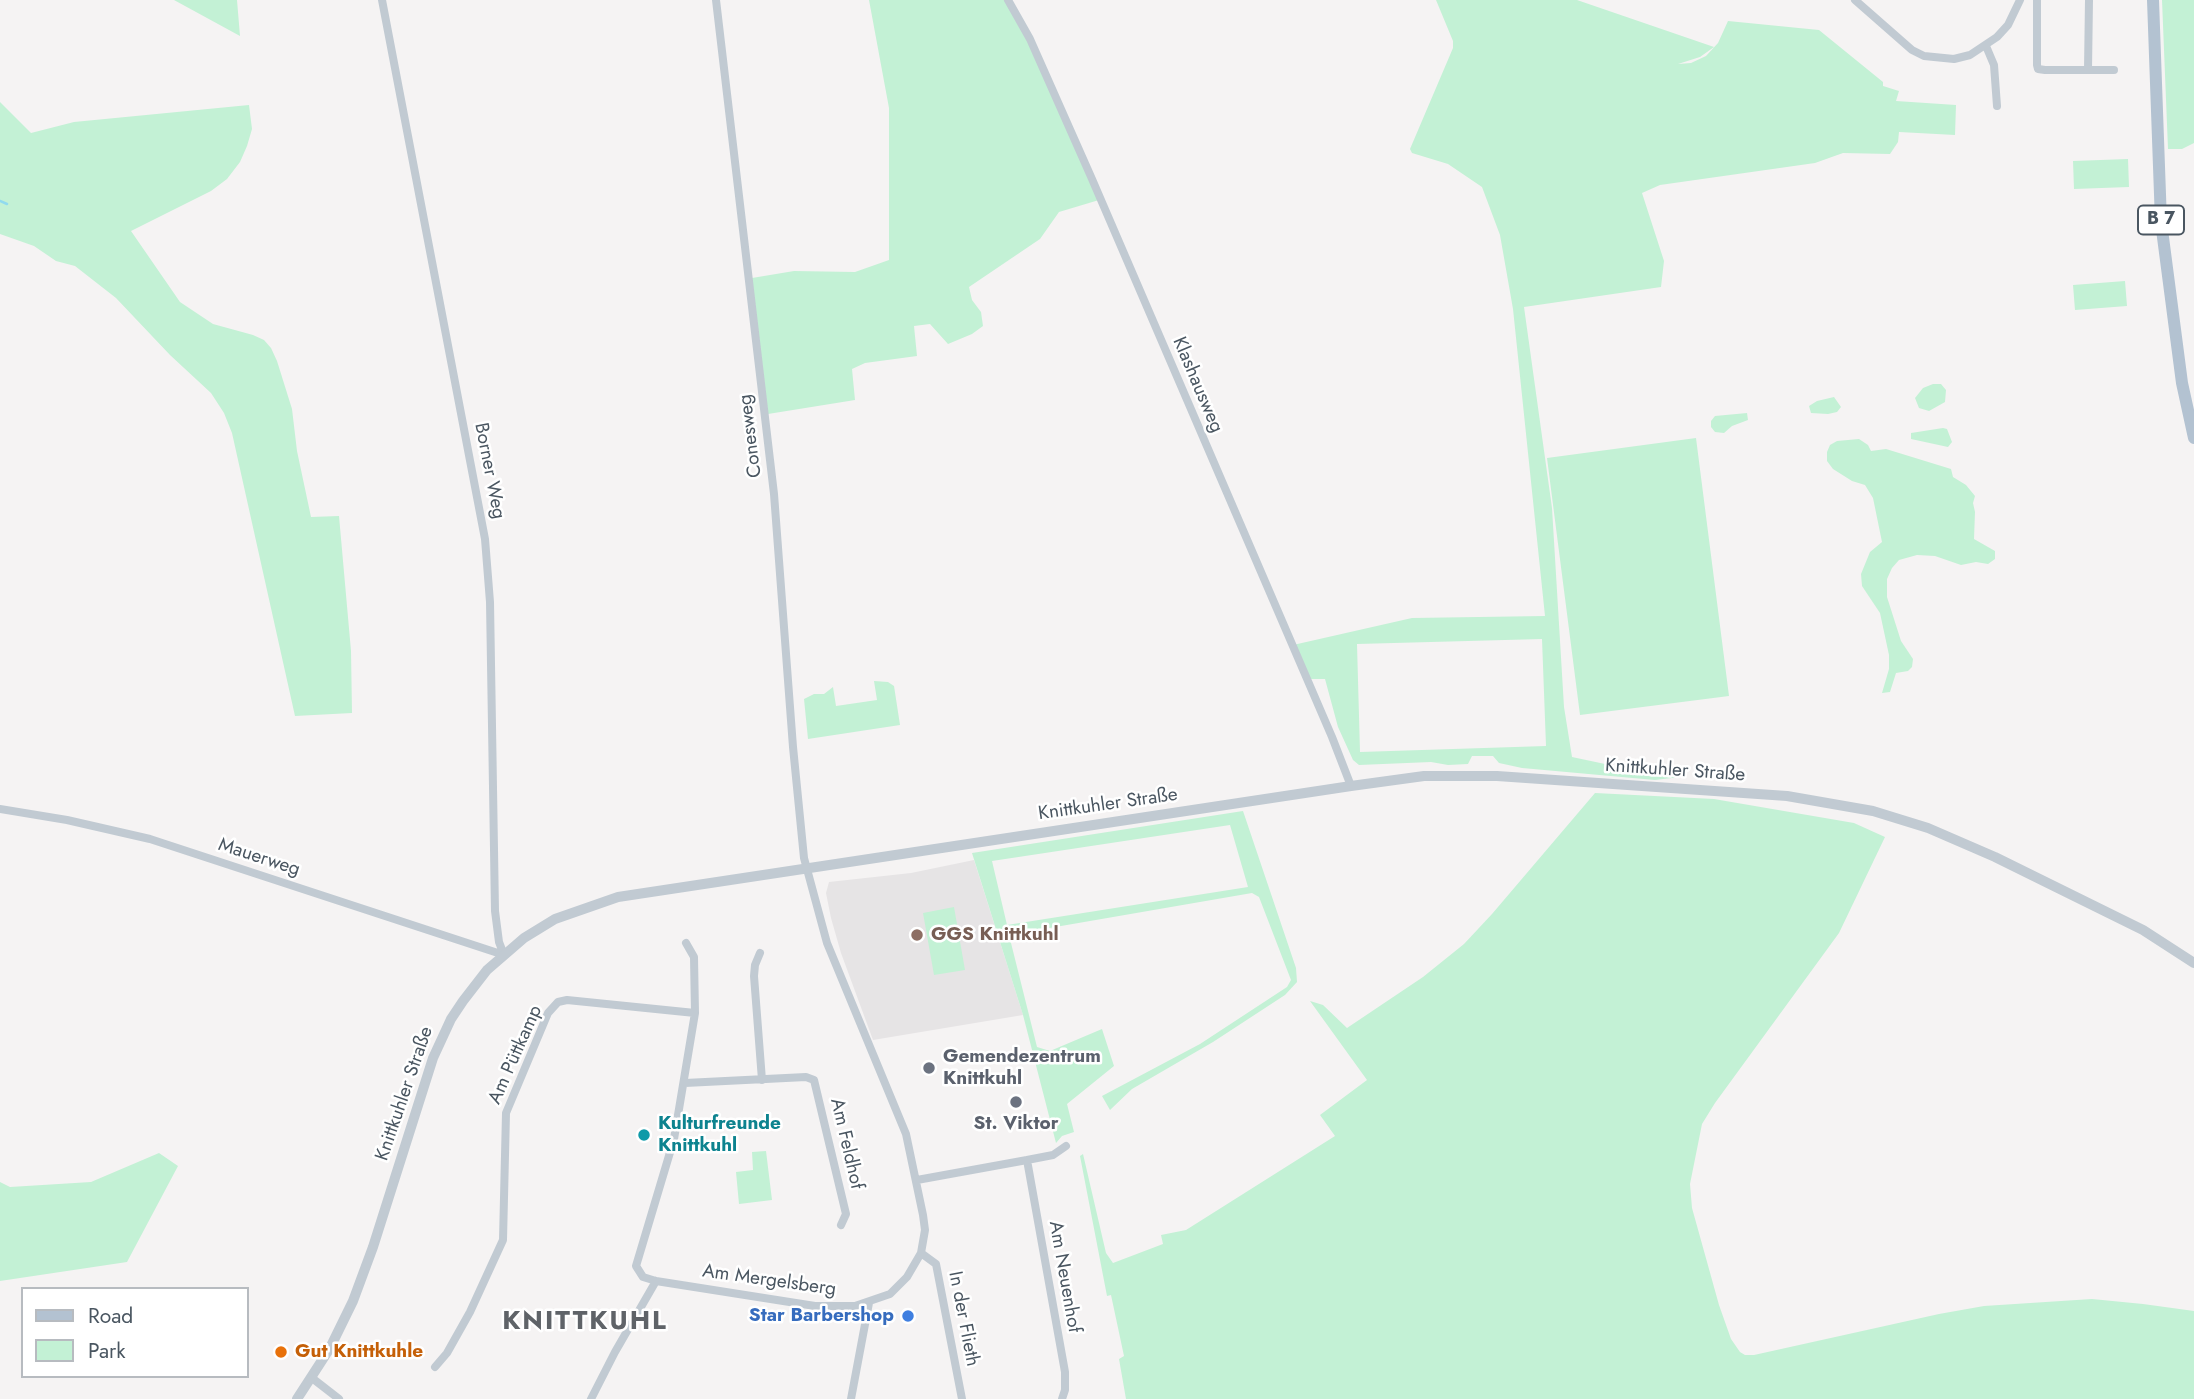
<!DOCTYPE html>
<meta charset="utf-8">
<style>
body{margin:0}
#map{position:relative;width:2194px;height:1399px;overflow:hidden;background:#f5f3f3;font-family:Jost,sans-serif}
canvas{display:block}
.legend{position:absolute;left:21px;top:1287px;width:228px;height:91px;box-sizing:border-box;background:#fff;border:2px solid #b7bbc0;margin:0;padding:9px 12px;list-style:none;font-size:21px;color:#4a5661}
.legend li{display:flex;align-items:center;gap:14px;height:35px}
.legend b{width:35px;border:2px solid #b7bbc0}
</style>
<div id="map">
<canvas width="2194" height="1399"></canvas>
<ul class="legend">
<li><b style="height:9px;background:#b3c2d1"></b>Road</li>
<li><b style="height:19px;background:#c3f1d5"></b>Park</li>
</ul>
</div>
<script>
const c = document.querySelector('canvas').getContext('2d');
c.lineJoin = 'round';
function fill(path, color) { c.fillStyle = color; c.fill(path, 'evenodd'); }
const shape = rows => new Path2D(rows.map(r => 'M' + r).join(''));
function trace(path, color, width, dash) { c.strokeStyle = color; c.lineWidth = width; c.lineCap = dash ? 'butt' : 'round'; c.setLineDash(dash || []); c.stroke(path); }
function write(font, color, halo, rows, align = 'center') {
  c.font = font + ' Jost,sans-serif'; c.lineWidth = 5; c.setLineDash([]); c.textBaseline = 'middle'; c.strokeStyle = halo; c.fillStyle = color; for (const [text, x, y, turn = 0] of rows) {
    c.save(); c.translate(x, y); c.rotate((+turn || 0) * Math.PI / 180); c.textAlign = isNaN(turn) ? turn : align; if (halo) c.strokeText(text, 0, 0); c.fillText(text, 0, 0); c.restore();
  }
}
const education = shape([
 [974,860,1023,1015,873,1040,841,953,831,918,826,893,829,882,911,873]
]);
const green = shape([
 [174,0,237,0,240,36],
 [869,0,1006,0,1029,40,1099,200,1059,212,1040,239,969,287,972,300,981,312,983,326,972,334,948,344,930,324,914,326,917,356,865,363,852,369,855,400,768,414,752,278,794,271,855,272,889,260,889,108],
 [1436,0,1577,0,1714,47,1700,57,1678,64,1691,63,1706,56,1718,43,1728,21,1819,30,1883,82,1883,86,1899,91,1896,101,1956,105,1955,135,1899,132,1898,142,1890,154,1843,153,1815,163,1660,185,1642,193,1664,261,1661,287,1524,307,1552,508,1564,707,1572,757,1657,775,1680,777,1655,780,1522,768,1499,763,1493,756,1472,756,1468,764,1448,765,1431,762,1359,765,1353,760,1338,727,1325,679,1310,679,1293,645,1412,618,1545,616,1513,309,1500,235,1482,187,1448,164,1412,153,1410,149,1453,48,1453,41],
 [1542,639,1546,746,1360,752,1357,644],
 [2162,0,2194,0,2194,143,2182,149,2168,149],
 [0,102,31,133,74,122,249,105,252,129,247,146,240,162,227,179,211,191,131,231,180,302,213,324,253,335,264,340,271,348,277,361,292,409,297,451,311,517,339,516,351,651,352,713,295,716,232,433,224,413,211,393,170,355,116,298,75,266,56,261,34,246,0,234],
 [2128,159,2129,187,2074,189,2073,161],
 [2125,281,2127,306,2075,310,2073,285],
 [1933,384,1941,384,1946,390,1945,402,1929,411,1919,408,1915,398,1923,388],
 [1834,397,1841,407,1837,412,1828,414,1811,413,1809,406,1817,401],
 [1747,413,1748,420,1732,426,1724,433,1715,432,1711,427,1711,421,1715,416],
 [1943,428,1947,429,1952,442,1948,447,1911,439,1911,433],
 [1696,438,1729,696,1580,715,1547,458],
 [1859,439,1868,445,1871,451,1886,449,1951,469,1953,477,1966,485,1975,496,1973,503,1975,512,1974,539,1995,551,1995,559,1988,564,1976,562,1961,565,1935,556,1917,555,1899,560,1892,568,1887,579,1887,597,1901,641,1913,659,1912,667,1908,671,1896,673,1890,692,1882,693,1889,669,1889,655,1880,613,1862,586,1861,574,1870,552,1882,542,1873,498,1865,485,1852,481,1833,469,1827,461,1827,452,1830,445,1837,441],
 [874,681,888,682,894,686,900,725,808,739,804,699,814,694,824,694,833,687,836,706,877,700],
 [1595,793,1714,799,1854,823,1885,837,1839,933,1715,1103,1702,1124,1690,1184,1692,1208,1719,1305,1731,1339,1740,1352,1745,1355,1754,1355,1939,1314,1984,1306,2092,1299,2143,1304,2194,1311,2194,1399,1126,1399,1119,1359,1124,1356,1111,1295,1107,1296,1080,1156,1083,1154,1106,1253,1113,1263,1163,1244,1161,1235,1186,1230,1335,1136,1320,1115,1367,1080,1310,1001,1323,1005,1347,1028,1423,977,1464,944,1492,914],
 [1243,811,1296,968,1297,982,1285,995,1213,1042,1132,1089,1110,1110,1102,1096,1200,1044,1287,987,1291,980,1259,897,1252,893,1009,935,1037,1047,1050,1051,1102,1029,1114,1066,1067,1104,1074,1132,1062,1136,1056,1143,1023,1015,972,853],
 [1230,825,1248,887,1007,925,992,861],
 [954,907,965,970,934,975,923,913],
 [766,1151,772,1200,739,1204,736,1172,753,1170,752,1152],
 [159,1153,178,1166,127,1262,0,1281,0,1182,10,1187,91,1182]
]);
const stream = shape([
 [0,201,7,204]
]);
const minor = shape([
 [382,0,485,539,490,602,495,911,499,942,504,955],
 [1008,0,1030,39,1092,179,1332,737,1351,786],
 [1855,0,1912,50,1924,56,1954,59,1970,55,1997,37,2008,25,2020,0],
 [2037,0,2037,65,2038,69,2045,70,2088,70,2089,0],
 [1986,46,1994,65,1997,106],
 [2088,70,2114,70],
 [0,809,67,820,150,839,504,955],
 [760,953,755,965,754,976,762,1080],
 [695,1013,674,1139,636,1266,643,1277,656,1281,815,1306,855,1306,890,1294,907,1277,921,1253,925,1230,923,1215,906,1134,827,943,804,858,793,747,774,494,716,0],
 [685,1083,806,1077,814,1080,846,1214,841,1225],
 [1027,1160,1053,1155,1066,1146],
 [917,1180,1027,1160,1065,1372,1065,1390,1062,1399],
 [921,1253,936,1264,962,1399],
 [435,1367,447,1353,470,1312,503,1240,506,1113,548,1013,558,1002,567,1000,695,1013,694,957,686,943],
 [312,1378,339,1399],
 [591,1399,615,1352,656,1281],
 [851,1399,869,1303]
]);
const tertiary = shape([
 [297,1399,330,1348,353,1301,373,1247,433,1058,451,1019,463,1001,487,970,524,938,555,919,618,897,1351,786,1424,776,1497,776,1787,796,1873,811,1928,828,1995,857,2143,930,2194,963]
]);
const primary = shape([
 [2153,0,2161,222,2182,383,2194,438]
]);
const markers = [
 [917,935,7,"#8d6e63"],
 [929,1068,7,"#6b7280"],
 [1016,1102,7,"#6b7280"],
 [644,1135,7,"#0f9aa8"],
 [908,1316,7,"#3f7fe0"],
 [281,1352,7,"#e8710a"]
];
const shields = [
 [2161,220,46]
];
const shieldNames = [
 ["B 7",2161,220]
];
const streetNames = [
 ["Klashausweg",1197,385,67],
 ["Conesweg",751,436,-97],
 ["Borner Weg",489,471,79],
 ["Knittkuhler Straße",1675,771,4],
 ["Knittkuhler Straße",1108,805,-8],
 ["Mauerweg",259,858,18],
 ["Am Püttkamp",516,1055,-66],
 ["Knittkuhler Straße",405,1094,-71],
 ["Am Feldhof",846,1144,77],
 ["Am Neuenhof",1064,1277,80],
 ["Am Mergelsberg",769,1281,8],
 ["In der Flieth",963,1319,79]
];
const educationNames = [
 ["GGS Knittkuhl",931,935]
];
const worshipNames = [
 ["Gemendezentrum",943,1057],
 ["Knittkuhl",943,1079],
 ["St. Viktor",1016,1124,"center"]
];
const cultureNames = [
 ["Kulturfreunde",658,1124],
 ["Knittkuhl",658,1146]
];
const shopNames = [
 ["Star Barbershop",894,1316]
];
const foodNames = [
 ["Gut Knittkuhle",295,1352]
];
const districtNames = [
 ["KNITTKUHL",585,1323]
];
fill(education, '#e6e4e5');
fill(green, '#c3f1d5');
trace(stream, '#90daee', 2.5);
trace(minor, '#c1cad2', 8);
trace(tertiary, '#c1cad2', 10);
trace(primary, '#b3c2d1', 12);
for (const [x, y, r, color] of markers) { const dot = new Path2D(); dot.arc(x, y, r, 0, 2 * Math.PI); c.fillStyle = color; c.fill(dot); trace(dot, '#fff', 2.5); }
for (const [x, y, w] of shields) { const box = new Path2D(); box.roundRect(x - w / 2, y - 14.5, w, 29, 5); c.fillStyle = '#fff'; c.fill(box); trace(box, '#4a5661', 2); }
write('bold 18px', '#4a5661', null, shieldNames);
write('19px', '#4a5661', '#fff', streetNames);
write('bold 19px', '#785e54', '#fff', educationNames, 'left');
write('bold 19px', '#5b616d', '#fff', worshipNames, 'left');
write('bold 19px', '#0d838f', '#fff', cultureNames, 'left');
write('bold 19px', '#366cbe', '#fff', shopNames, 'right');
write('bold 19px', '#c56008', '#fff', foodNames, 'left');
c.letterSpacing = '2px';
write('bold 26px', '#5f6368', '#fff', districtNames);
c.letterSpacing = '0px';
</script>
